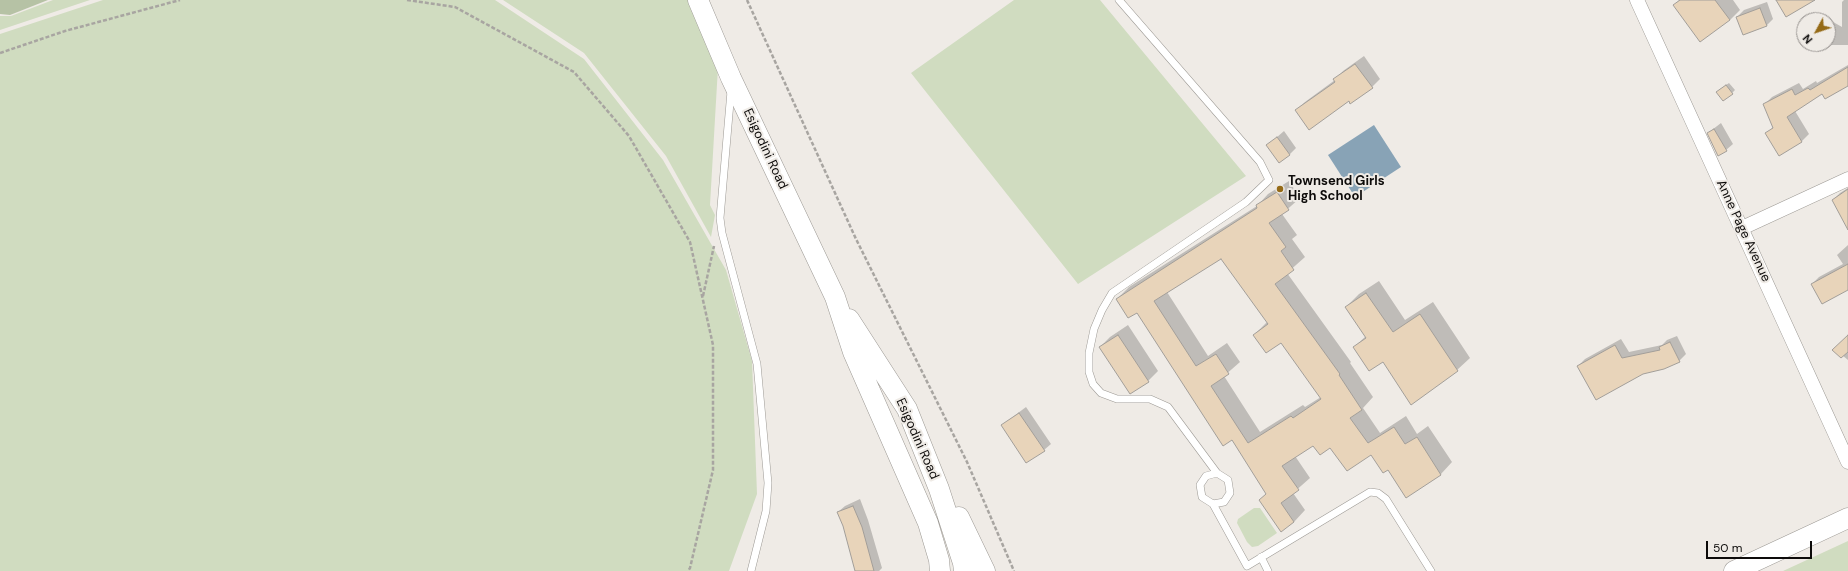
<!DOCTYPE html>
<style>
body{margin:0}
#map{position:relative;width:1848px;height:571px;overflow:hidden;background:#efebe6;font-family:"DM Sans",sans-serif}
canvas{display:block}
.north{position:absolute;left:1796px;top:12px;width:40px;height:40px;box-sizing:border-box;background:#efebe6;border:1px solid #95918e;border-radius:50%;rotate:230deg;font-size:11px;font-weight:700;line-height:16px;text-align:center;color:#0d0b0a}
.north::after{content:'';display:block;margin:auto;width:14px;height:18px;background:#956a16;clip-path:polygon(50% 0,100% 100%,50% 72%,0 100%)}
.scale{position:absolute;left:1706px;top:541px;width:106px;height:18px;box-sizing:border-box;border:2px solid #0d0b0a;border-top:0;padding-left:5px;font-size:12px;line-height:14px;white-space:nowrap;color:#0d0b0a;-webkit-text-stroke:3px #efebe6;paint-order:stroke}
</style>
<div id="map">
<canvas width="1848" height="571"></canvas>
<div class="north">N</div>
<div class="scale">50 m</div>
</div>
<script>
const c = document.querySelector('canvas').getContext('2d');
c.lineJoin = 'round';
function fill(path, color) { c.fillStyle = color; c.fill(path, 'evenodd'); }
const shape = rows => new Path2D(rows.map(r => 'M' + r).join(''));
function trace(path, color, width, dash) { c.strokeStyle = color; c.lineWidth = width; c.lineCap = dash ? 'butt' : 'round'; c.setLineDash(dash || []); c.stroke(path); }
function write(font, color, halo, rows, align = 'center') {
  c.font = font + ' "DM Sans",sans-serif'; c.lineWidth = 4; c.setLineDash([]); c.textBaseline = 'middle'; c.strokeStyle = halo; c.fillStyle = color; for (const [text, x, y, turn = 0] of rows) {
    c.save(); c.translate(x, y); c.rotate((+turn || 0) * Math.PI / 180); c.textAlign = isNaN(turn) ? turn : align; if (halo) c.strokeText(text, 0, 0); c.fillText(text, 0, 0); c.restore();
  }
}
const green = shape([
 [53,0,90,0,0,30,0,16,11,16],
 [103,0,495,0,584,59,663,160,726,270,752,361,757,494,729,571,0,571,0,34],
 [503,0,691,0,718,67,710,205,715,215,711,237,666,156,584,53],
 [1014,0,1100,0,1246,176,1078,284,911,73],
 [1254,508,1260,508,1277,533,1258,546,1252,547,1247,542,1237,523,1238,519],
 [1848,541,1848,571,1783,571]
]);
const forest = shape([
 [0,0,48,0,10,15,0,14]
]);
const water = shape([
 [1374,125,1401,167,1355,197,1328,155]
]);
const shadow = shape([
 [1679,0,1733,0,1740,10,1730,20,1675,5],
 [1844,0,1848,0,1848,45,1825,45,1823,44,1828,44,1828,20,1824,20,1826,18,1842,27,1842,2],
 [1767,2,1773,19,1767,25,1737,17,1744,10],
 [1364,56,1380,79,1372,87,1349,100,1296,110,1305,102,1335,80,1343,71],
 [1848,65,1848,85,1823,93,1795,111,1809,134,1801,142,1767,133,1774,126,1764,105,1772,97,1799,83,1803,89,1816,81,1817,83],
 [1729,83,1735,90,1732,93,1720,89],
 [1721,123,1733,144,1726,150,1708,133],
 [1284,131,1296,148,1289,155,1268,145],
 [1289,181,1300,198,1282,214,1297,235,1292,239,1305,257,1287,273,1351,362,1350,363,1373,397,1363,408,1380,433,1406,416,1417,434,1428,426,1452,462,1441,474,1406,496,1388,468,1371,454,1313,445,1295,456,1310,478,1293,493,1305,510,1294,522,1281,530,1260,500,1267,493,1232,439,1137,311,1117,299,1129,287,1257,206,1268,194],
 [1221,257,1267,322,1254,335,1281,342,1321,397,1305,407,1303,405,1260,432,1224,376,1240,362,1227,343,1208,356,1167,292],
 [1848,188,1848,203,1833,200,1840,193],
 [1848,245,1848,289,1812,284,1819,277,1843,264,1837,255],
 [1379,281,1405,320,1433,302,1470,358,1457,370,1383,361,1354,347,1366,336,1346,307,1359,294],
 [1128,325,1158,371,1148,381,1130,393,1100,347,1110,337],
 [1677,336,1686,354,1679,361,1578,366,1585,359,1621,339,1629,352,1662,345,1667,340],
 [1848,336,1848,360,1842,355],
 [1026,407,1051,444,1044,450,1002,425],
 [860,499,868,520,882,568,879,571,856,571,844,526,838,512,845,506]
]);
const building = shape([
 [1680,0,1715,0,1730,20,1700,42,1673,5,1680,0],
 [1776,0,1815,0,1786,17,1776,0],
 [1760,8,1767,26,1743,35,1736,17,1760,8],
 [1355,64,1373,88,1350,104,1349,101,1309,130,1295,110,1335,82,1333,79,1355,64],
 [1848,67,1848,86,1825,99,1822,94,1787,117,1802,142,1779,156,1765,133,1773,128,1763,104,1792,89,1795,95,1808,88,1810,90,1848,67],
 [1726,85,1733,94,1723,101,1716,92,1726,85],
 [1714,129,1727,151,1718,156,1707,133,1714,129],
 [1277,137,1290,155,1279,163,1266,145,1277,137],
 [1848,189,1848,230,1832,200,1848,189],
 [1277,192,1289,210,1269,223,1286,247,1281,251,1294,270,1275,284,1340,374,1339,375,1362,410,1350,418,1368,443,1394,427,1405,444,1417,437,1441,475,1406,498,1388,470,1383,473,1371,455,1347,471,1330,448,1320,455,1313,446,1282,466,1299,490,1281,503,1294,522,1281,532,1259,500,1266,494,1232,440,1223,446,1137,313,1128,318,1116,299,1257,208,1256,205,1277,192],
 [1221,259,1268,324,1253,335,1266,353,1281,343,1321,399,1293,418,1291,416,1248,443,1211,386,1229,374,1216,354,1196,366,1154,301,1221,259],
 [1848,264,1848,290,1822,304,1811,284,1848,264],
 [1366,293,1393,332,1420,314,1458,371,1411,405,1383,362,1369,371,1353,347,1366,338,1345,307,1366,293],
 [1118,335,1149,382,1130,394,1099,347,1118,335],
 [1848,335,1848,352,1841,358,1832,350,1848,335],
 [1670,342,1680,362,1664,369,1643,374,1596,400,1577,366,1615,345,1622,358,1660,350,1659,347,1670,342],
 [1019,413,1045,451,1026,463,1001,425,1019,413],
 [853,506,862,527,874,571,855,571,843,526,837,512,853,506]
]);
const path = shape([
 [407,0,455,7,574,72,629,136,690,242,713,345,713,470,690,568,688,571],
 [747,0,856,239,967,462,1014,571],
 [0,53,65,31,180,0],
 [703,296,714,246]
]);
const service = shape([
 [1119,0,1260,162,1269,180,1246,202,1112,293,1102,310,1094,329,1089,353,1089,372,1093,384,1101,393,1117,399,1150,399,1168,407,1217,473],
 [731,91,720,218,722,233,757,364,768,483,766,511,751,571],
 [1213,504,1224,502,1230,493,1228,480,1217,473,1206,476,1200,485,1202,497,1213,504,1247,566,1370,492,1378,493,1386,499,1431,571],
 [1261,557,1268,571]
]);
const minor = shape([
 [1637,0,1848,462],
 [1742,228,1848,179]
]);
const secondary = shape([
 [698,0,731,78,835,297,853,352,928,523,939,560,940,571],
 [849,319,907,409,939,489,963,563,964,571],
 [959,517,985,571],
 [1734,571,1848,518]
]);
const markers = [
 [1280,189,4,"#956a16"]
];
const streetNames = [
 ["Esigodini Road",765,149,65],
 ["Anne Page Avenue",1743,231,65],
 ["Esigodini Road",917,439,66]
];
const poiNames = [
 ["Townsend Girls",1288,182],
 ["High School",1288,197]
];
fill(green, '#d0dcc0');
fill(forest, '#b6c2a5');
fill(water, '#88a3b6');
fill(shadow, '#0003');
fill(building, '#e8d4ba');
trace(building, '#a29e99', 1);
trace(service, '#9c9994', 8);
trace(minor, '#9c9994', 15);
trace(secondary, '#9c9994', 21);
trace(path, '#a8a5a1', 2.5, [4, 2]);
trace(service, '#fff', 7);
trace(minor, '#fff', 14);
trace(secondary, '#fff', 20);
for (const [x, y, r, color] of markers) { const dot = new Path2D(); dot.arc(x, y, r, 0, 2 * Math.PI); c.fillStyle = color; c.fill(dot); trace(dot, '#efebe6', 1.5); }
write('13px', '#0d0b0a', '#efebe6', streetNames);
write('bold 13px', '#0d0b0a', '#efebe6', poiNames, 'left');
</script>
